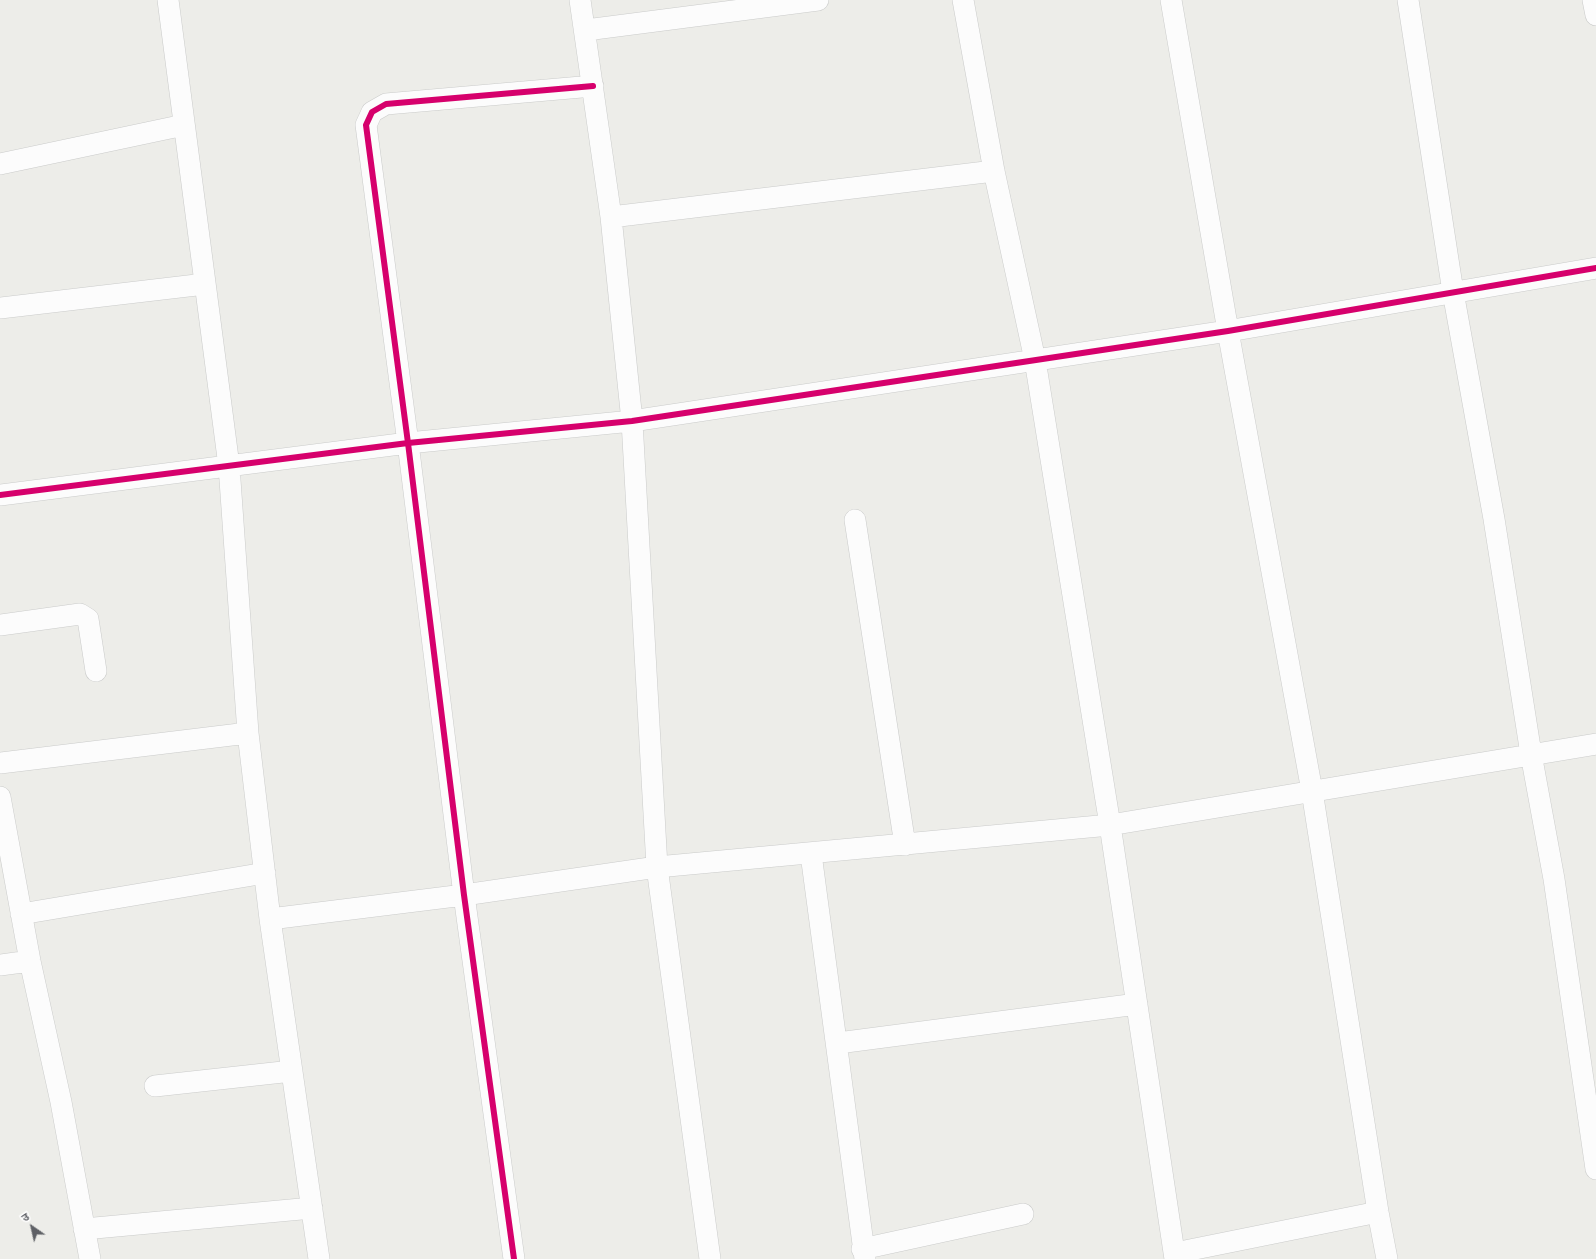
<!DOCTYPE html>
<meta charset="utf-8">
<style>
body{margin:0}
#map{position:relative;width:1596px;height:1259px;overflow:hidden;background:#edede9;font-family:Manrope,"Noto Sans Devanagari",sans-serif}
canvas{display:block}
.north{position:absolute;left:12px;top:1207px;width:40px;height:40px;-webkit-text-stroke:3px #fff;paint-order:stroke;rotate:326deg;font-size:11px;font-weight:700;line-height:16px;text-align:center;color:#5e6065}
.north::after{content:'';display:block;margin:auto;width:14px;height:18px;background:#5e6065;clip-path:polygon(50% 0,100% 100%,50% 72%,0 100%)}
</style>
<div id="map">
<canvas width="1596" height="1259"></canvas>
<div class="north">उ</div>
</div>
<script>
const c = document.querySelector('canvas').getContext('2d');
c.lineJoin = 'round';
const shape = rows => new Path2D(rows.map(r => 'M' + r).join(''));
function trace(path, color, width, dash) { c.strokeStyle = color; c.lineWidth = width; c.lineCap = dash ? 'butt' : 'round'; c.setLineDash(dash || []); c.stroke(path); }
const street = shape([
 [168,0,229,466,248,733,270,919,319,1259],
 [580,0,611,217,632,421,657,867,710,1259],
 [963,0,994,171,1035,360,1110,825,1175,1259],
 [1171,0,1228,331,1312,791,1378,1212,1387,1259],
 [1408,0,1453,292,1494,519,1531,754,1554,879,1596,1169],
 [1593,0,1596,15],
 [586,30,818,0],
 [0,164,184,125],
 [611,217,994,171],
 [0,308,205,284],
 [0,495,408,443,632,421,1228,331,1596,268],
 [855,520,905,845],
 [0,625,80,614,88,619,96,671],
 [0,763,248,733],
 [0,797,30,961,61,1102,90,1259],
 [811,854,865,1259],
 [21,914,265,873],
 [270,919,464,895,657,867,1110,825,1596,744],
 [0,965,30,961],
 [838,1043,1137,1004],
 [155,1086,292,1071],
 [84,1229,312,1208],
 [862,1249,1023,1214],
 [1175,1253,1378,1212],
 [514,1259,464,895,408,443,366,125,372,112,386,104,593,86]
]);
const cycleway = shape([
 [0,495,408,443,632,421,1228,331,1596,268],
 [514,1259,464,895,408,443,366,125,372,112,386,104,593,86]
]);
trace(street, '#cacbca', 22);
trace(street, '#fcfcfc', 21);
trace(cycleway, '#d6006c', 6);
</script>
